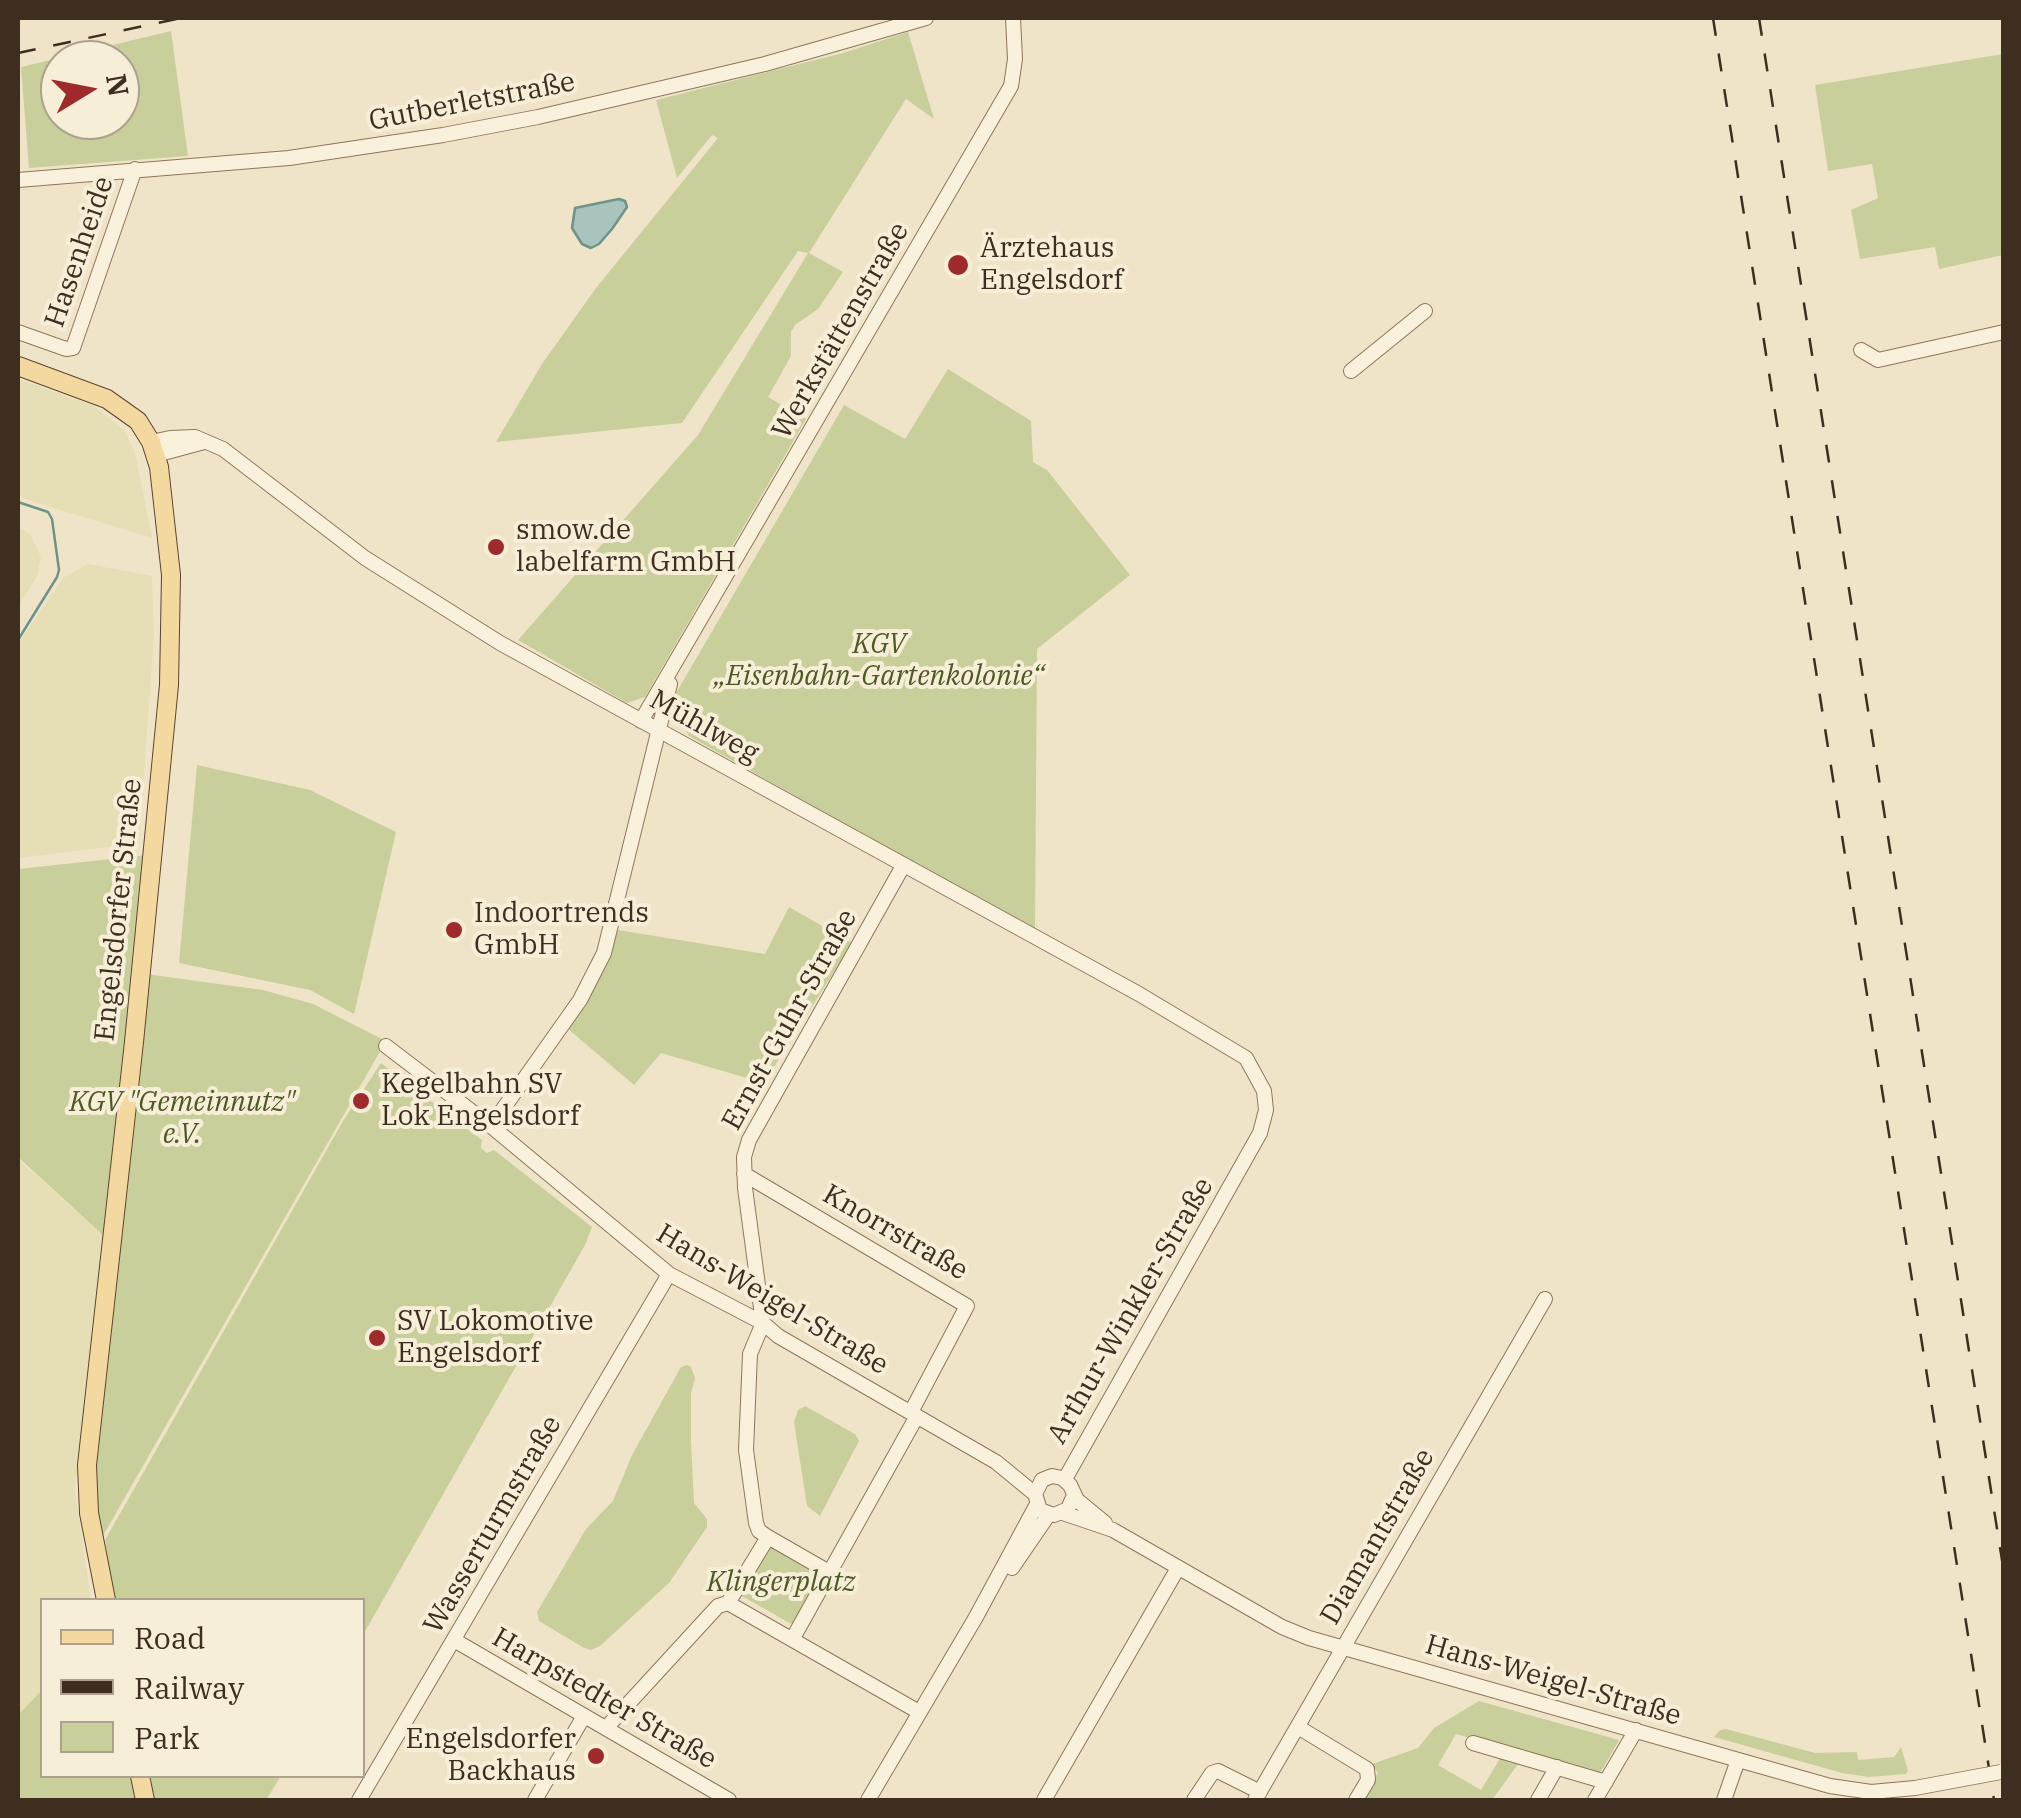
<!DOCTYPE html>
<meta charset="utf-8">
<style>
body{margin:0}
#map{position:relative;width:2021px;height:1818px;overflow:hidden;background:#f0e4c8;font-family:"IBM Plex Serif",serif}
canvas{display:block}
.frame{position:absolute;inset:0;border:20px solid #3d2e20;pointer-events:none}
.legend{position:absolute;left:40px;top:1598px;width:325px;height:180px;box-sizing:border-box;background:#f7eed8;border:2px solid #ada18e;margin:0;padding:12px 18px;list-style:none;font-size:30px;color:#3d2e20}
.legend li{display:flex;align-items:center;gap:20px;height:50px}
.legend b{width:50px;border:2px solid #ada18e}
.north{position:absolute;left:40px;top:40px;width:100px;height:100px;box-sizing:border-box;background:#f7eed8;border:2px solid #ada18e;border-radius:50%;rotate:80deg;font-size:28px;font-weight:700;line-height:40px;text-align:center;color:#3d2e20}
.north::after{content:'';display:block;margin:auto;width:35px;height:45px;background:#9e2a2b;clip-path:polygon(50% 0,100% 100%,50% 72%,0 100%)}
</style>
<div id="map">
<canvas width="2021" height="1818"></canvas>
<div class="frame"></div>
<ul class="legend">
<li><b style="height:12px;background:#f3d9a0"></b>Road</li>
<li><b style="height:12px;background:#3d2e20"></b>Railway</li>
<li><b style="height:28px;background:#c9cf9b"></b>Park</li>
</ul>
<div class="north">N</div>
</div>
<script>
const c = document.querySelector('canvas').getContext('2d');
c.lineJoin = 'round';
function fill(path, color) { c.fillStyle = color; c.fill(path, 'evenodd'); }
const shape = rows => new Path2D(rows.map(r => 'M' + r).join(''));
function trace(path, color, width, dash) { c.strokeStyle = color; c.lineWidth = width; c.lineCap = dash ? 'butt' : 'round'; c.setLineDash(dash || []); c.stroke(path); }
function write(font, color, halo, rows, align = 'center') {
  c.font = font + ' "IBM Plex Serif",serif'; c.lineWidth = 8; c.setLineDash([]); c.textBaseline = 'middle'; c.strokeStyle = halo; c.fillStyle = color; for (const [text, x, y, turn = 0] of rows) {
    c.save(); c.translate(x, y); c.rotate((+turn || 0) * Math.PI / 180); c.textAlign = isNaN(turn) ? turn : align; if (halo) c.strokeText(text, 0, 0); c.fillText(text, 0, 0); c.restore();
  }
}
const farmland = shape([
 [18,379,94,406,124,430,135,453,152,538,18,497],
 [18,527,30,534,41,557,37,577,18,606],
 [88,564,152,576,154,636,139,843,18,858,18,644,63,578],
 [18,1159,109,1241,75,1489,91,1600,42,1600,42,1690,18,1715]
]);
const green = shape([
 [171,31,188,156,29,168,21,67],
 [60,60,120,60,120,120,60,120],
 [908,32,934,119,906,99,809,253,843,272,818,309,795,325,791,332,791,356,768,397,806,419,645,697,627,703,518,640,698,435,808,253,798,251,682,423,496,442,542,364,596,288,718,138,712,135,677,178,656,100,843,53],
 [2003,54,2003,255,1939,269,1935,247,1860,259,1851,210,1878,198,1872,164,1828,171,1815,85],
 [948,369,1031,421,1033,462,1047,470,1130,575,1037,649,1035,932,689,736,676,715,676,693,844,405,905,439],
 [197,765,310,790,396,832,354,1014,310,990,179,963],
 [148,855,146,974,263,990,313,1004,386,1041,100,1541,92,1494,118,1249,18,1157,18,869],
 [789,907,852,943,764,1083,661,1053,634,1085,567,1028,608,961,618,930,765,954],
 [381,1063,482,1140,481,1148,487,1153,494,1150,592,1227,585,1245,363,1635,362,1600,114,1600,105,1540,343,1121],
 [687,1365,691,1367,695,1378,691,1393,691,1441,694,1503,707,1519,707,1527,669,1583,600,1646,591,1650,584,1648,539,1621,537,1612,586,1529,613,1501,632,1455,681,1367],
 [805,1406,855,1434,859,1441,820,1516,807,1506,794,1422,798,1410],
 [770,1542,823,1571,793,1625,740,1595],
 [42,1690,42,1776,137,1776,141,1800,18,1800,18,1715],
 [1479,1701,1619,1740,1599,1775,1456,1734,1438,1765,1481,1790,1502,1755,1521,1760,1492,1800,1363,1800,1378,1773,1372,1764,1418,1748,1434,1728],
 [1726,1729,1815,1753,1857,1752,1858,1760,1894,1757,1901,1747,1908,1771,1906,1774,1869,1777,1842,1773,1714,1737,1720,1730],
 [148,1776,281,1776,266,1800,152,1800]
]);
const water = shape([
 [619,199,625,201,627,207,612,229,599,244,591,248,582,244,572,228,575,208,619,199]
]);
const stream = shape([
 [18,502,48,512,52,519,59,570,57,577,18,640]
]);
const minor = shape([
 [18,180,289,158,443,135,538,117,765,64,926,18],
 [18,332,66,349,73,348,135,169],
 [1861,350,1878,360,2004,332],
 [1351,371,1425,311],
 [151,442,170,438,195,437,223,449,365,558,500,643,1139,994,1246,1058,1264,1091,1266,1110,1260,1133,1065,1479],
 [156,455,204,442],
 [641,721,1011,86,1015,59,1013,18],
 [386,1046,491,1126,669,1274,763,1323,778,1336,996,1462,1035,1494],
 [491,1126,580,1000,604,953,670,684],
 [744,1174,967,1306,911,1412],
 [763,1323,745,1188,744,1157,749,1140,903,866],
 [1074,1495,1068,1509,1054,1515,1040,1510,1035,1494,1042,1480,1052,1476,1062,1478,1070,1485,1077,1500,1105,1523],
 [1063,1513,1113,1530,1282,1627,1309,1638,1830,1786,1871,1792,1915,1788],
 [768,1537,829,1572],
 [1012,1568,1049,1514],
 [728,1603,919,1712],
 [793,1638,917,1416],
 [454,1640,729,1800],
 [1298,1727,1367,1769,1368,1780,1356,1800],
 [606,1728,718,1606,728,1603,768,1537,759,1531,756,1523,746,1450,750,1354,763,1323],
 [1473,1743,1606,1782],
 [359,1800,669,1274],
 [535,1800,584,1716],
 [868,1800,976,1617,1037,1504],
 [1044,1800,1178,1568],
 [1194,1800,1212,1773,1218,1771,1260,1792],
 [1255,1800,1545,1299],
 [1538,1800,1557,1767],
 [1595,1800,1636,1730],
 [1724,1800,1738,1760]
]);
const major = shape([
 [18,366,107,399,138,421,151,442,159,467,171,575,169,685,134,1042,87,1465,89,1513,106,1600],
 [140,1776,145,1800]
]);
const rail = shape([
 [1713,18,1994,1800],
 [1759,18,2004,1573],
 [18,53,181,18]
]);
const minorBridge = shape([
 [1915,1788,2001,1772]
]);
const markers = [
 [958,265,12,"#9e2a2b"],
 [496,547,10,"#9e2a2b"],
 [454,930,10,"#9e2a2b"],
 [361,1101,10,"#9e2a2b"],
 [377,1338,10,"#9e2a2b"],
 [596,1756,10,"#9e2a2b"]
];
const streetNames = [
 ["Gutberletstraße",472,102,-11],
 ["Hasenheide",80,252,-71],
 ["Werkstättenstraße",841,331,-60],
 ["Mühlweg",704,727,29],
 ["Engelsdorfer Straße",119,910,-84],
 ["Ernst-Guhr-Straße",790,1020,-61],
 ["Knorrstraße",895,1233,30],
 ["Hans-Weigel-Straße",772,1300,31],
 ["Arthur-Winkler-Straße",1131,1311,-60],
 ["Wasserturmstraße",493,1525,-60],
 ["Diamantstraße",1378,1537,-60],
 ["Hans-Weigel-Straße",1553,1681,16],
 ["Harpstedter Straße",604,1699,30]
];
const poiNames = [
 ["Ärztehaus",980,249],
 ["Engelsdorf",980,281],
 ["smow.de",516,531],
 ["labelfarm GmbH",516,563],
 ["Indoortrends",474,914],
 ["GmbH",474,946],
 ["Kegelbahn SV",381,1085],
 ["Lok Engelsdorf",381,1117],
 ["SV Lokomotive",397,1322],
 ["Engelsdorf",397,1354],
 ["Engelsdorfer",576,1740,"right"],
 ["Backhaus",576,1772,"right"]
];
const parkNames = [
 ["KGV",879,645],
 ["„Eisenbahn-Gartenkolonie“",879,677],
 ["KGV \"Gemeinnutz\"",182,1103],
 ["e.V.",182,1135],
 ["Klingerplatz",781,1583]
];
fill(farmland, '#e6deb5');
fill(green, '#c9cf9b');
fill(water, '#a9c4bc');
trace(water, '#6f938a', 2.5);
trace(stream, '#6f938a', 2.5);
trace(minor, '#8d765c', 16);
trace(major, '#5b4430', 20);
trace(minor, '#faf1dc', 14);
trace(major, '#f3d9a0', 18);
trace(rail, '#3d2e20', 2.5, [18, 18]);
trace(minorBridge, '#8d765c', 16, []);
trace(minorBridge, '#faf1dc', 14);
for (const [x, y, r, color] of markers) { const dot = new Path2D(); dot.arc(x, y, r, 0, 2 * Math.PI); c.fillStyle = color; c.fill(dot); trace(dot, '#f7eed8', 4); }
write('28px', '#3d2e20', '#f7eed8', streetNames);
write('28px', '#3d2e20', '#f7eed8', poiNames, 'left');
write('italic 28px', '#4d5a26', '#f7eed8', parkNames);
</script>
